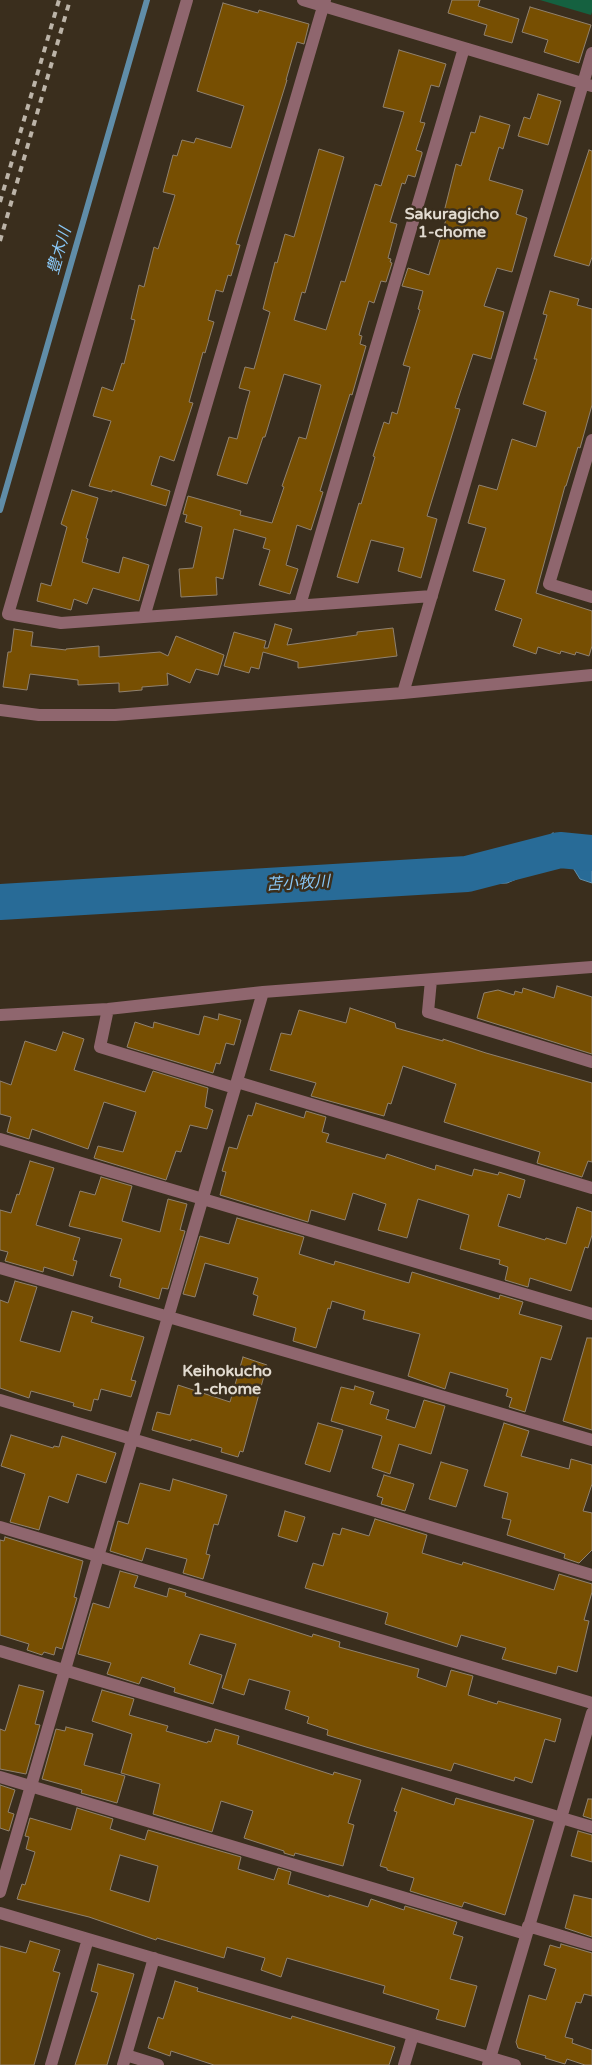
<!DOCTYPE html>
<meta charset="utf-8">
<style>
body{margin:0}
canvas{display:block;background:#3a2e1d}
</style>
<canvas width="592" height="2065"></canvas>
<script>
const c = document.querySelector('canvas').getContext('2d');
c.lineJoin = 'round';
function fill(path, color) { c.fillStyle = color; c.fill(path, 'evenodd'); }
const shape = rows => new Path2D(rows.map(r => 'M' + r).join(''));
function trace(path, color, width, dash) { c.strokeStyle = color; c.lineWidth = width; c.lineCap = dash ? 'butt' : 'round'; c.setLineDash(dash || []); c.stroke(path); }
function write(font, color, halo, rows, align = 'center') {
  c.font = font + ' "Varela Round","Noto Sans JP",sans-serif'; c.lineWidth = 5; c.setLineDash([]); c.textBaseline = 'middle'; c.strokeStyle = halo; c.fillStyle = color; for (const [text, x, y, turn = 0] of rows) {
    c.save(); c.translate(x, y); c.rotate((+turn || 0) * Math.PI / 180); c.textAlign = isNaN(turn) ? turn : align; if (halo) c.strokeText(text, 0, 0); c.fillText(text, 0, 0); c.restore();
  }
}
const green = shape([
 [540,0,592,0,592,12,591,15]
]);
const water = shape([
 [553,833,576,842,592,842,592,883,580,879,567,858,557,857,533,872,507,883,465,885,471,870,528,852,553,833]
]);
const stream = shape([
 [0,510,147,0]
]);
const river = shape([
 [0,902,467,874,560,850,592,853]
]);
const building = shape([
 [452,0,480,0,478,6,519,19,512,43,484,35,487,25,448,13,452,0],
 [223,3,258,13,259,10,309,24,304,44,297,42,286,80,287,80,236,244,240,245,231,276,228,275,223,292,216,290,208,320,214,322,205,353,203,352,189,402,193,403,174,461,160,456,151,485,170,491,166,506,112,490,112,492,89,486,111,421,93,416,102,387,113,391,122,363,124,364,135,320,131,319,139,285,144,287,154,247,158,249,175,195,163,192,173,155,177,156,182,140,194,143,196,138,231,148,244,106,197,91,223,3],
 [530,7,591,25,579,63,544,52,548,40,522,32,530,7],
 [399,50,446,64,439,87,431,85,420,122,425,123,416,150,422,152,422,154,415,177,408,175,405,184,402,183,390,222,397,224,388,258,391,259,390,262,392,263,386,282,381,281,374,303,369,301,359,335,362,336,360,344,366,346,352,395,350,394,320,491,323,492,311,530,297,525,286,565,298,569,290,594,259,585,270,550,263,548,266,538,234,529,223,579,216,577,217,595,181,597,179,569,193,568,202,527,185,522,187,515,183,514,188,496,241,511,240,515,272,523,284,487,282,486,299,437,306,439,321,385,284,374,265,437,263,437,247,484,217,475,229,437,237,439,246,405,250,391,239,388,245,367,254,369,270,312,263,309,275,262,277,263,285,234,294,237,319,149,344,157,305,293,302,292,294,320,326,330,341,281,345,282,375,184,381,186,404,112,383,107,399,50],
 [538,94,561,101,548,145,518,136,524,117,530,119,538,94],
 [480,116,510,125,503,149,499,147,489,180,523,190,516,214,527,218,512,272,497,268,484,306,504,312,491,359,473,354,455,408,460,409,427,516,437,519,421,578,398,571,404,548,371,540,358,583,337,577,359,503,361,504,375,457,373,456,384,422,389,424,392,412,397,414,410,367,403,365,420,310,418,309,423,291,402,286,408,268,429,275,448,213,444,212,456,164,461,166,471,132,475,133,480,116],
 [589,150,592,151,592,257,589,266,554,256,589,150],
 [550,291,579,299,577,305,592,309,592,405,580,448,578,447,566,486,565,486,536,593,592,611,592,646,589,656,576,652,575,655,561,651,560,654,538,647,536,654,513,646,522,619,495,610,505,580,473,571,486,528,468,523,479,485,497,490,512,439,536,447,546,412,523,404,537,359,534,359,547,315,543,314,550,291],
 [72,490,98,498,86,538,88,539,82,562,119,573,123,557,149,565,139,601,93,588,87,604,74,599,71,610,37,601,41,583,51,586,67,527,61,524,72,490],
 [275,624,292,629,287,645,357,635,357,632,393,628,397,656,298,668,298,662,263,652,259,669,251,667,249,673,224,666,234,632,266,641,264,648,268,648,275,624],
 [14,629,33,632,31,646,66,650,66,649,99,646,99,657,160,652,168,656,176,636,224,655,218,675,196,669,190,683,167,673,168,685,142,687,142,690,119,692,119,683,78,685,78,680,30,674,27,690,3,687,8,652,11,652,14,629],
 [557,986,592,997,592,1054,477,1018,484,993,498,990,514,995,515,991,522,993,523,988,554,998,557,986],
 [350,1008,395,1023,396,1028,443,1041,443,1039,486,1053,592,1083,592,1162,588,1161,582,1177,537,1163,540,1152,444,1122,456,1084,403,1066,391,1104,388,1103,384,1116,311,1096,316,1083,270,1070,281,1033,291,1035,299,1010,346,1023,350,1008],
 [219,1014,241,1020,234,1045,226,1043,220,1064,216,1063,213,1073,127,1047,135,1022,153,1028,154,1022,199,1035,204,1016,218,1020,219,1014],
 [63,1032,84,1039,74,1070,145,1092,153,1071,208,1088,205,1107,213,1110,207,1129,190,1125,181,1152,176,1151,166,1180,94,1158,98,1146,123,1152,136,1112,104,1102,88,1149,32,1129,29,1139,7,1132,11,1117,0,1114,0,1081,11,1085,25,1041,56,1051,63,1032],
 [256,1103,304,1118,306,1111,326,1117,322,1132,329,1134,326,1142,385,1159,387,1154,435,1170,436,1165,472,1176,474,1169,498,1175,499,1172,525,1180,520,1198,508,1194,498,1226,545,1240,546,1238,566,1244,577,1207,592,1212,592,1235,588,1248,585,1247,571,1291,530,1278,528,1287,505,1280,508,1267,499,1264,500,1260,460,1249,469,1215,418,1199,407,1238,378,1230,386,1204,353,1193,345,1220,311,1210,308,1222,220,1195,226,1172,222,1171,229,1147,237,1149,248,1115,252,1116,256,1103],
 [30,1161,54,1168,36,1225,80,1238,73,1260,77,1261,73,1276,44,1267,43,1272,5,1261,8,1252,0,1250,0,1210,11,1213,17,1194,19,1195,30,1161],
 [101,1177,132,1186,122,1221,160,1232,168,1199,187,1204,180,1230,185,1231,168,1289,162,1288,159,1299,119,1287,121,1279,110,1276,122,1239,69,1226,80,1191,95,1195,101,1177],
 [237,1218,304,1237,299,1254,334,1265,335,1261,409,1283,412,1272,499,1299,500,1295,523,1302,519,1314,562,1326,551,1360,541,1357,525,1412,509,1407,512,1398,506,1396,508,1389,450,1372,445,1389,408,1376,420,1334,363,1319,365,1311,332,1301,330,1309,328,1308,316,1348,293,1341,296,1328,253,1315,258,1296,253,1294,258,1278,205,1263,195,1297,183,1294,200,1236,229,1244,237,1218],
 [15,1281,37,1287,20,1341,60,1352,72,1311,93,1317,91,1322,144,1337,131,1380,136,1381,131,1397,101,1389,98,1400,94,1399,91,1411,73,1406,74,1403,31,1391,29,1398,0,1388,0,1300,8,1303,15,1281],
 [587,1338,592,1338,592,1430,563,1421,587,1338],
 [243,1357,267,1365,243,1452,240,1451,238,1457,221,1452,222,1448,191,1439,191,1441,152,1430,157,1412,170,1415,178,1385,230,1402,243,1357],
 [355,1386,374,1392,370,1404,389,1410,386,1419,415,1428,424,1400,445,1406,431,1454,399,1444,390,1474,372,1468,382,1436,331,1421,341,1387,354,1390,355,1386],
 [318,1423,343,1430,330,1472,305,1464,318,1423],
 [504,1423,529,1431,521,1456,569,1469,571,1459,592,1465,592,1484,583,1511,592,1513,592,1550,579,1563,564,1558,565,1554,507,1535,511,1520,502,1518,508,1493,484,1486,504,1423],
 [11,1435,53,1448,54,1446,59,1447,62,1436,116,1453,106,1483,77,1474,68,1503,49,1496,39,1530,10,1522,25,1474,1,1466,11,1435],
 [441,1462,468,1470,456,1507,429,1499,441,1462],
 [384,1475,414,1484,405,1511,381,1504,383,1498,377,1496,384,1475],
 [173,1479,227,1495,218,1525,214,1524,206,1554,210,1555,203,1579,183,1573,187,1559,146,1548,142,1561,110,1551,118,1521,128,1524,140,1483,170,1491,173,1479],
 [285,1511,305,1517,297,1542,278,1536,285,1511],
 [375,1519,427,1535,422,1553,462,1565,463,1562,554,1590,559,1574,592,1584,592,1592,584,1620,589,1621,577,1672,558,1666,556,1674,502,1659,506,1648,461,1635,457,1647,385,1624,388,1613,305,1588,313,1563,323,1566,333,1533,340,1535,342,1528,369,1536,375,1519],
 [5,1537,83,1561,74,1597,77,1598,62,1649,56,1647,54,1655,44,1652,42,1655,27,1650,29,1644,0,1635,0,1540,4,1541,5,1537],
 [120,1571,138,1576,134,1587,167,1597,169,1588,186,1593,185,1596,312,1637,313,1634,340,1642,339,1647,419,1669,417,1677,446,1687,451,1670,473,1676,468,1695,497,1704,498,1701,561,1719,555,1742,545,1739,532,1783,515,1777,514,1781,454,1763,451,1771,366,1747,327,1735,328,1730,307,1723,309,1717,285,1709,290,1691,249,1679,244,1695,222,1688,236,1644,200,1634,189,1664,222,1675,213,1704,174,1692,175,1688,142,1677,139,1684,107,1674,111,1663,78,1654,93,1603,109,1608,120,1571],
 [19,1685,44,1691,35,1724,40,1725,26,1774,0,1769,0,1729,5,1731,19,1685],
 [102,1690,134,1699,129,1715,168,1726,166,1731,207,1743,208,1741,211,1742,215,1729,239,1736,237,1744,333,1775,334,1772,361,1780,348,1823,354,1825,343,1866,295,1853,294,1856,284,1853,284,1851,244,1838,253,1811,221,1801,212,1832,153,1814,160,1784,121,1773,132,1734,92,1721,102,1690],
 [66,1727,93,1734,84,1765,125,1776,117,1803,81,1793,82,1790,42,1779,56,1729,65,1731,66,1727],
 [0,1785,15,1790,8,1812,14,1814,9,1831,0,1828,0,1785],
 [402,1788,454,1805,456,1798,534,1820,505,1915,464,1902,462,1907,410,1891,414,1878,387,1870,387,1868,380,1866,397,1812,394,1811,402,1788],
 [588,1799,592,1799,592,1819,583,1816,588,1799],
 [77,1808,113,1819,110,1829,145,1840,148,1830,241,1857,238,1869,274,1880,278,1868,291,1872,288,1884,329,1897,329,1895,368,1907,371,1899,404,1910,405,1906,457,1922,453,1934,463,1937,450,1979,477,1986,465,2027,436,2019,439,2010,383,1993,385,1986,287,1958,281,1977,261,1970,265,1958,227,1947,224,1958,157,1938,156,1940,89,1917,17,1899,22,1884,25,1885,35,1852,26,1849,29,1837,25,1836,30,1818,71,1830,77,1808],
 [120,1855,158,1866,149,1902,110,1890,120,1855],
 [578,1831,592,1835,592,1862,571,1856,578,1831],
 [574,1895,592,1899,592,1937,565,1928,574,1895],
 [30,1941,60,1950,53,1971,60,1973,34,2065,0,2065,0,1946,26,1953,30,1941],
 [561,1944,592,1953,592,1996,584,1994,581,2003,576,2002,565,2037,573,2039,572,2043,592,2050,592,2065,585,2065,567,2059,565,2064,545,2058,546,2056,518,2048,516,2042,529,1995,546,2000,556,1969,544,1965,550,1945,560,1948,561,1944],
 [98,1964,134,1974,107,2065,75,2065,98,1993,91,1991,98,1964],
 [175,1981,198,1988,197,1991,291,2019,292,2016,395,2047,389,2065,214,2065,171,2051,170,2056,148,2048,158,2017,163,2019,175,1981]
]);
const minor = shape([
 [187,0,8,614,61,623,432,596],
 [303,0,592,86],
 [592,440,549,584,592,597],
 [300,605,464,48],
 [144,617,325,0],
 [403,693,592,53],
 [0,710,39,715,115,715,403,693,592,675],
 [431,980,428,1012,592,1062],
 [108,1009,100,1047,235,1088],
 [0,1015,108,1009,263,992,592,967],
 [237,1082,592,1188],
 [0,1139,592,1314],
 [0,1268,592,1440],
 [0,1400,592,1575],
 [0,1527,592,1703],
 [0,1651,592,1827],
 [0,1777,526,1934],
 [0,1892,263,992],
 [0,1913,515,2065],
 [528,1926,592,1945],
 [126,2055,158,2065],
 [51,2065,88,1939],
 [123,2065,154,1958],
 [404,2065,413,2035],
 [488,2065,592,1713]
]);
const rail = shape([
 [0,202,59,0],
 [0,241,70,0]
]);
const neighbourhoodNames = [
 ["Sakuragicho",452,215],
 ["1-chome",452,233],
 ["Keihokucho",227,1372],
 ["1-chome",227,1390]
];
const waterNames = [
 ["豊木川",60,251,-74],
 ["苫小牧川",298,884,-3]
];
fill(green, '#156140');
fill(water, '#286b97');
trace(water, '#608da8', 1);
trace(stream, '#608da8', 6);
trace(river, '#286b97', 36);
fill(building, '#774f02');
trace(building, '#90816e', 1);
trace(minor, '#8f666e', 12);
trace(rail, '#bcb4a8', 4, [6, 6]);
write('bold 16px', '#e2dbd0', '#3a2e1d', neighbourhoodNames);
write('italic 16px', '#89c6f4', '#3a2e1d', waterNames);
</script>
